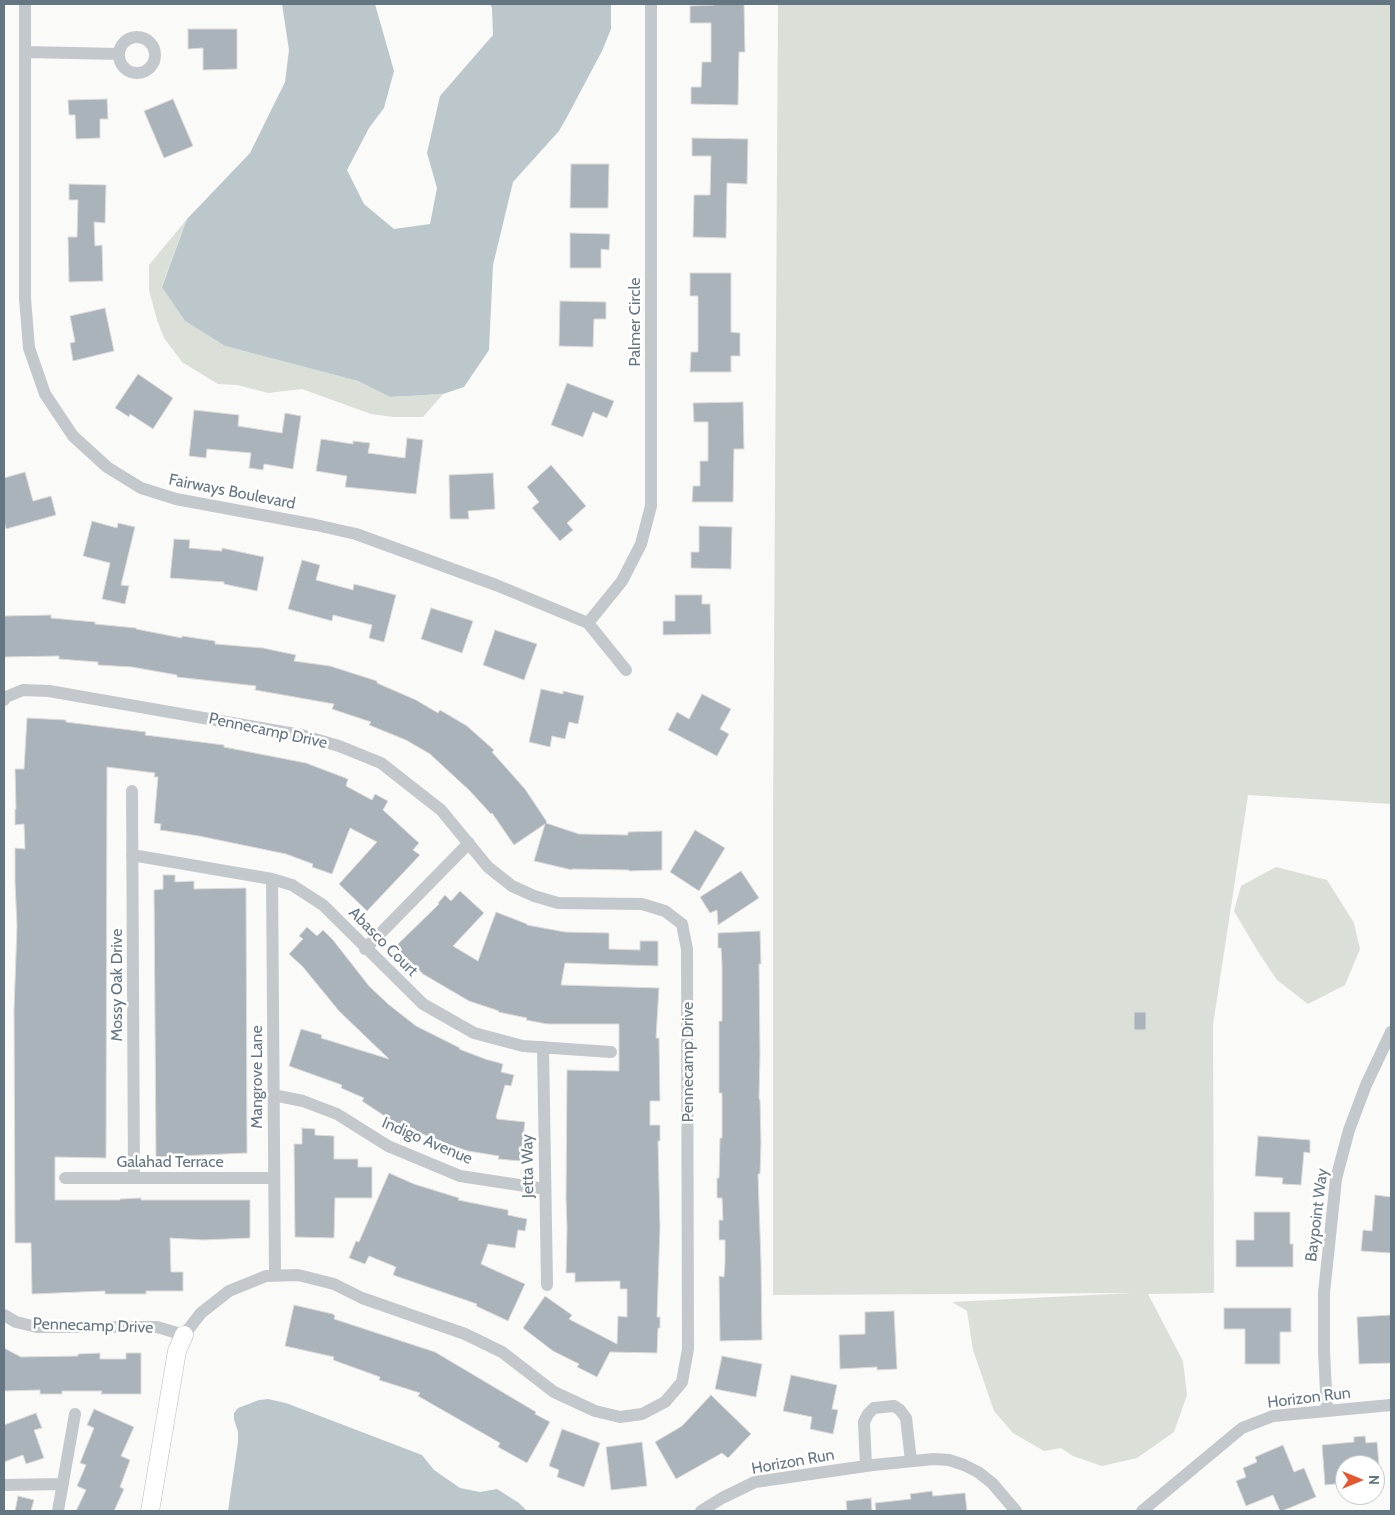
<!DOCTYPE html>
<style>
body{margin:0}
#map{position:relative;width:1395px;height:1515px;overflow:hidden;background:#fafaf8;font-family:Cabin,sans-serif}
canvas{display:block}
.frame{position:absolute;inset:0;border:5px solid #657683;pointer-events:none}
.north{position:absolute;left:1335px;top:1455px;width:50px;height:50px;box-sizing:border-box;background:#fff;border:1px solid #c1c8cd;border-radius:50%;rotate:90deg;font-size:14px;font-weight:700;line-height:20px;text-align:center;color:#657683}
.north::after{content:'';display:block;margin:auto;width:18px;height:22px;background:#e4572e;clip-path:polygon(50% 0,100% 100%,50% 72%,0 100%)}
</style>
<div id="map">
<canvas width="1395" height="1515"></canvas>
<div class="frame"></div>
<div class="north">N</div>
</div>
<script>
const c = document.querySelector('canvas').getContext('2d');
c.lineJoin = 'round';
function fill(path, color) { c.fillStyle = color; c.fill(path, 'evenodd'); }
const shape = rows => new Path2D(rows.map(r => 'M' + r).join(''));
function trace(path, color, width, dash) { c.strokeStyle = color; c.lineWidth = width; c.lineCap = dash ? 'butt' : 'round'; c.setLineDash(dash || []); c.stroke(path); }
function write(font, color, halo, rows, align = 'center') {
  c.font = font + ' Cabin,sans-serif'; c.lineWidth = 5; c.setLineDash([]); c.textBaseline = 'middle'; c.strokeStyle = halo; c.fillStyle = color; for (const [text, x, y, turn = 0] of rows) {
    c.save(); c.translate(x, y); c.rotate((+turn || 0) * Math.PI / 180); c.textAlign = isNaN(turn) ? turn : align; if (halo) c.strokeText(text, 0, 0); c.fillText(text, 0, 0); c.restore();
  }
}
const green = shape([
 [778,4,1391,4,1391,804,1248,795,1213,1025,1214,1293,1148,1294,1183,1361,1187,1395,1174,1432,1137,1458,1102,1466,1073,1456,1061,1448,1044,1451,1013,1433,994,1411,973,1350,967,1311,952,1302,1132,1293,773,1295,773,825],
 [187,219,162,286,185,321,225,346,358,381,390,397,443,394,423,417,393,417,371,414,302,389,268,393,237,385,218,384,182,362,164,338,157,320,149,290,149,265],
 [1276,867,1327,880,1354,923,1360,949,1345,985,1308,1004,1277,980,1257,950,1234,911,1241,886]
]);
const water = shape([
 [282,4,375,4,394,71,384,108,369,128,347,170,364,204,394,229,430,224,437,188,427,153,440,96,493,35,492,8,490,4,611,4,611,29,602,51,567,117,559,131,513,182,493,265,489,350,464,387,443,394,390,397,358,381,225,346,185,321,162,287,187,219,250,153,285,82,289,50],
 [268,1399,286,1403,422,1455,434,1470,460,1488,480,1492,497,1489,519,1503,527,1511,228,1511,238,1442,238,1432,234,1419,234,1413,238,1408,259,1400]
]);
const building = shape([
 [714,4,744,4,745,52,739,52,738,105,691,104,691,87,701,87,702,62,711,62,711,23,690,23,690,6,714,5,714,4],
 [188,29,237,29,237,69,203,70,203,48,188,49,188,29],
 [107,99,108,119,100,119,100,138,76,139,75,115,69,115,68,100,107,99],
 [173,99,193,146,164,158,144,111,173,99],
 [692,138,748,139,747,184,727,183,726,238,693,237,694,195,710,195,711,156,692,156,692,138],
 [571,164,609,164,608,208,570,208,571,164],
 [69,184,106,185,105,223,94,222,95,246,102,245,103,281,69,282,68,237,77,237,78,200,69,200,69,184],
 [570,233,610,234,609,250,601,249,601,268,570,268,570,233],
 [690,273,731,273,731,332,740,333,740,356,731,356,731,372,690,372,691,352,698,352,698,296,690,296,690,273],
 [560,301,606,302,606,319,594,319,593,347,559,346,560,301],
 [105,308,114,351,73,361,70,343,75,342,70,316,105,308],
 [138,374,173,398,153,429,130,414,129,417,115,408,138,374],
 [567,383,614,401,607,418,593,412,583,437,551,425,567,383],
 [743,402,744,449,734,449,733,502,692,502,693,486,700,486,700,461,708,461,708,422,694,422,693,403,743,402],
 [194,410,239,415,238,426,282,433,285,413,301,416,293,469,264,464,263,470,249,468,251,453,207,449,206,458,189,456,194,410],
 [407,438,423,440,416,494,345,487,347,476,316,471,321,439,353,444,353,441,370,443,368,453,405,458,407,438],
 [551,465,586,506,567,523,573,530,560,541,532,508,539,502,527,487,551,465],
 [25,472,33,501,51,496,56,515,6,529,4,521,4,478,25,472],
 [493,473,495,509,468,511,469,519,450,519,449,475,493,473],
 [92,521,117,528,118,523,135,527,121,585,129,586,125,604,102,599,110,563,83,556,92,521],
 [699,526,732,527,731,569,691,568,691,552,699,552,699,526],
 [174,539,190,540,189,548,222,551,222,548,264,557,257,591,224,584,224,582,170,578,174,539],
 [302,560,320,565,316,580,353,590,354,584,396,595,384,642,369,638,372,625,333,615,332,621,288,609,302,560],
 [675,595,702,595,702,604,710,604,711,634,663,635,663,621,675,621,675,595],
 [431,608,473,621,462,653,421,639,431,608],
 [51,615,51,618,95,622,95,624,136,628,136,629,182,638,182,636,215,641,215,644,263,648,296,655,294,661,330,666,377,681,377,683,416,700,438,713,440,710,467,726,494,750,492,752,525,789,547,822,546,823,579,834,628,835,628,832,662,831,662,870,629,871,629,870,572,869,572,870,534,861,545,824,514,845,492,813,491,814,470,791,430,754,406,740,369,725,371,722,332,709,334,704,255,690,256,686,177,677,177,675,132,667,98,665,98,662,59,659,59,656,4,657,4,616,51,615],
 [495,630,537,644,524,680,483,665,495,630],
 [541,689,563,694,563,691,584,696,578,724,569,722,565,739,552,736,550,747,529,742,541,689],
 [702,694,731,709,720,729,729,734,717,756,668,730,677,712,689,719,702,694],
 [27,718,66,720,66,722,146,732,145,735,224,745,224,747,306,763,348,779,346,786,372,800,375,794,388,801,383,810,419,843,413,850,420,855,367,911,339,884,377,842,350,828,332,874,312,867,313,864,286,854,199,836,160,830,161,824,154,823,158,777,154,777,155,773,107,767,106,1158,55,1157,55,1200,120,1200,120,1199,141,1198,141,1200,250,1200,250,1238,203,1240,170,1238,171,1272,183,1272,183,1291,146,1291,146,1294,105,1294,105,1291,32,1294,31,1243,15,1243,14,1010,17,926,15,882,15,848,25,849,24,824,15,825,15,809,16,809,15,769,24,769,27,718],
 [695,830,725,848,699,891,670,872,695,830],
 [741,871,759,898,718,925,717,910,710,913,700,897,741,871],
 [163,875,175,875,175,882,194,881,194,889,246,888,247,1153,156,1157,154,890,163,889,163,875],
 [460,891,484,913,453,946,478,961,496,912,527,924,527,925,565,932,609,933,609,949,640,950,640,941,658,941,658,966,565,963,561,985,659,988,656,1038,659,1038,660,1101,650,1101,650,1125,660,1125,660,1141,658,1141,660,1227,657,1317,660,1317,660,1328,658,1328,657,1353,610,1352,597,1377,577,1367,579,1364,553,1351,523,1328,545,1296,572,1315,569,1319,617,1344,618,1316,627,1317,627,1289,620,1289,620,1281,575,1282,575,1273,566,1273,567,1228,566,1199,567,1070,619,1071,619,1024,547,1024,526,1020,527,1018,498,1012,499,1011,469,1001,423,974,395,947,439,904,438,903,445,895,451,901,460,891],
 [307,927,317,936,323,930,333,940,369,986,388,1004,416,1026,460,1048,459,1049,485,1059,503,1064,501,1072,514,1075,511,1086,505,1085,496,1117,497,1119,525,1122,520,1161,498,1159,499,1156,468,1151,441,1142,441,1141,414,1131,415,1129,392,1121,362,1101,364,1098,341,1088,342,1085,289,1066,301,1029,322,1035,321,1038,389,1059,339,1011,303,967,289,954,303,939,299,936,307,927],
 [760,931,761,964,759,964,760,1054,759,1099,760,1099,761,1143,760,1174,758,1174,761,1263,762,1340,720,1341,719,1276,724,1277,725,1262,725,1240,719,1240,719,1220,723,1220,722,1198,717,1198,717,1178,719,1178,720,1138,722,1138,722,1093,719,1093,719,1021,722,1021,722,964,721,948,718,948,718,933,760,931],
 [1134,1012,1146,1012,1146,1030,1134,1030,1134,1012],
 [302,1128,315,1129,315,1135,334,1136,334,1159,358,1159,358,1167,372,1167,372,1198,335,1198,334,1238,295,1237,294,1144,302,1144,302,1128],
 [1258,1136,1310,1140,1310,1153,1304,1152,1301,1185,1282,1184,1283,1178,1255,1176,1258,1136],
 [389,1173,414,1184,459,1198,458,1200,508,1210,508,1215,527,1219,525,1231,518,1230,515,1248,488,1244,481,1264,525,1284,508,1321,476,1306,477,1304,393,1275,396,1267,369,1256,365,1264,349,1258,356,1241,359,1242,389,1173],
 [1375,1195,1391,1197,1391,1253,1361,1251,1363,1230,1372,1231,1375,1195],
 [1254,1212,1290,1212,1290,1244,1293,1244,1293,1267,1236,1267,1236,1240,1254,1240,1254,1212],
 [294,1305,333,1314,335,1316,334,1319,435,1352,536,1412,535,1414,550,1422,527,1463,498,1447,500,1443,418,1396,420,1393,379,1380,380,1377,333,1360,334,1357,285,1346,294,1305],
 [1224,1308,1291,1308,1291,1332,1280,1332,1280,1364,1245,1364,1245,1329,1224,1329,1224,1308],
 [894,1311,897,1369,877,1370,877,1367,840,1369,839,1335,865,1334,865,1312,894,1311],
 [1391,1315,1391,1363,1359,1364,1357,1317,1391,1315],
 [4,1348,21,1357,78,1356,78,1354,100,1353,100,1359,126,1359,126,1353,141,1353,141,1394,101,1394,102,1391,62,1391,62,1394,40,1394,40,1390,4,1391,4,1348],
 [722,1356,762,1364,756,1397,715,1389,722,1356],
 [791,1375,837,1385,832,1409,838,1410,833,1434,810,1429,812,1417,783,1411,791,1375],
 [711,1395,751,1434,728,1458,722,1453,676,1479,655,1442,682,1426,711,1395],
 [94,1409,134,1427,121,1456,130,1460,120,1487,124,1489,114,1511,76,1511,86,1490,77,1486,86,1465,80,1463,94,1428,87,1425,94,1409],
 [36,1413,42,1428,34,1430,44,1458,26,1464,23,1455,4,1462,4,1425,36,1413],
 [562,1429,600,1443,584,1487,557,1477,559,1470,549,1466,562,1429],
 [1365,1436,1366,1443,1377,1442,1379,1465,1345,1465,1345,1483,1325,1485,1322,1445,1354,1442,1354,1437,1365,1436],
 [642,1442,647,1486,611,1490,606,1447,642,1442],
 [1283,1445,1294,1472,1304,1468,1316,1497,1282,1511,1280,1511,1273,1495,1246,1506,1236,1481,1246,1477,1243,1468,1257,1462,1255,1457,1283,1445],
 [932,1491,933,1496,965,1493,967,1511,876,1511,875,1503,911,1499,910,1494,932,1491],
 [18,1496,34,1500,31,1511,15,1511,18,1496],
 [871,1498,872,1511,847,1511,846,1501,871,1498]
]);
const street = shape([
 [25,4,25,298,29,348,45,394,73,436,107,467,141,488,176,499,316,525,356,534,496,585,588,623,626,670],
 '119 55a18 18 0 1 1 36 0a18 18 0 1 1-36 0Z',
 [25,52,119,54],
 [588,623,622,581,641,544,651,506,651,4],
 [4,700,6,697,23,690,49,691,301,735,339,746,381,763,441,810,488,867,512,886,534,896,558,903,642,904,665,911,682,924,687,949,688,1349,682,1382,665,1402,642,1414,620,1417,595,1411,554,1392,502,1352,465,1334,362,1298,334,1284,298,1275,266,1276,229,1291,201,1313,184,1335,157,1327,37,1327,16,1322,4,1315],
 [132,791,134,1178],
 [132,855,272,879,292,885,323,905,423,1004,474,1033,523,1046,611,1052],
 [272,879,275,1275],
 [365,949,469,843],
 [543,1047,547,1285],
 [273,1095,303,1101,337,1114,388,1146,460,1176,545,1189],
 [65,1178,274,1178],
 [1327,1411,1324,1351,1324,1293,1336,1179,1349,1130,1366,1085,1391,1032],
 [866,1466,864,1422,868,1414,874,1408,894,1406,900,1410,906,1418,911,1461],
 [4,1485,63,1484],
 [58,1511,75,1414],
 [701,1511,722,1498,755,1482,873,1465,934,1459,949,1460,964,1465,978,1472,992,1483,1016,1511],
 [1142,1511,1242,1428,1273,1416,1391,1405]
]);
const secondary = shape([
 [150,1511,177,1351,184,1335]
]);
const streetNames = [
 ["Palmer Circle",635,322,-90],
 ["Fairways Boulevard",232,492,11],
 ["Pennecamp Drive",268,731,12],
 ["Abasco Court",383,942,45],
 ["Mossy Oak Drive",117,985,-90],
 ["Pennecamp Drive",688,1062,-90],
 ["Mangrove Lane",257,1077,-90],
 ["Indigo Avenue",427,1141,23],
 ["Galahad Terrace",170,1162],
 ["Jetta Way",528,1166,-91],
 ["Baypoint Way",1317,1215,-83],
 ["Pennecamp Drive",93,1326,2],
 ["Horizon Run",1309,1398,-7],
 ["Horizon Run",793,1462,-10]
];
fill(green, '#dadfd7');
fill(water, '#bbc7cb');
fill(building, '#aab3b9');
trace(building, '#dcdcda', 1);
trace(secondary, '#b3babf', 19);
trace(street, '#c3c8cc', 12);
trace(secondary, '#fff', 18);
write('16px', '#657683', '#fff', streetNames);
</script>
